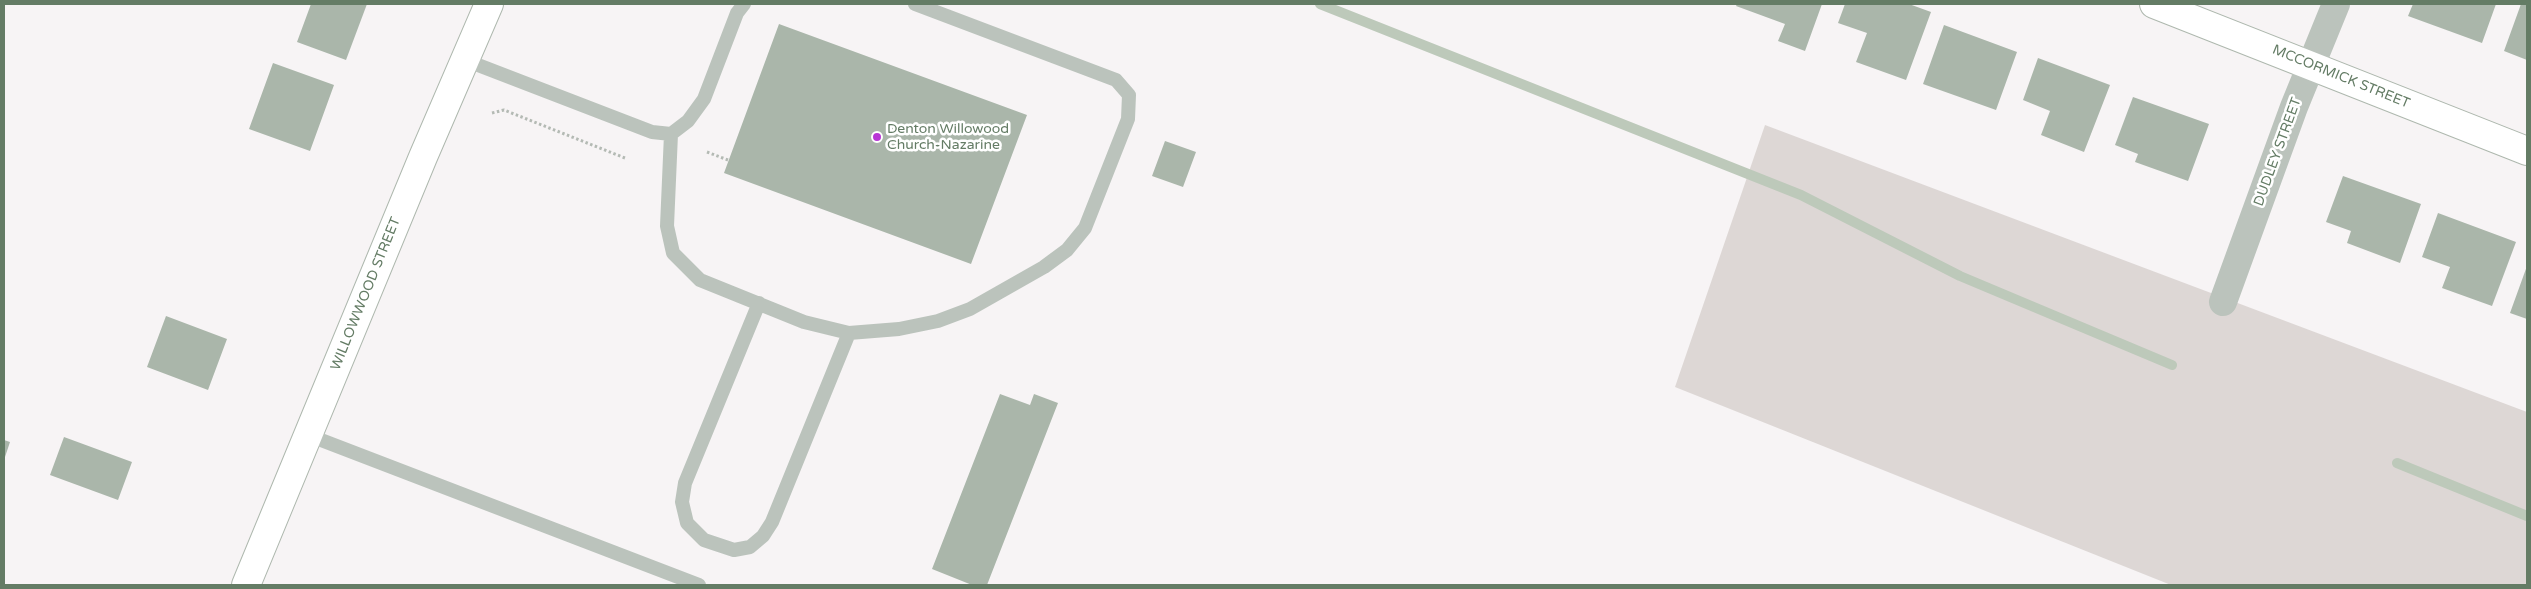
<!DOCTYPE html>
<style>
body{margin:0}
#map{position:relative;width:2531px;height:589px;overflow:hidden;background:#f7f4f5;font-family:"Varela Round",sans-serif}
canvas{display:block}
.frame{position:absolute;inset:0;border:5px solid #647c65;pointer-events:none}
</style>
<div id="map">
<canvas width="2531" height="589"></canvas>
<div class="frame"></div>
</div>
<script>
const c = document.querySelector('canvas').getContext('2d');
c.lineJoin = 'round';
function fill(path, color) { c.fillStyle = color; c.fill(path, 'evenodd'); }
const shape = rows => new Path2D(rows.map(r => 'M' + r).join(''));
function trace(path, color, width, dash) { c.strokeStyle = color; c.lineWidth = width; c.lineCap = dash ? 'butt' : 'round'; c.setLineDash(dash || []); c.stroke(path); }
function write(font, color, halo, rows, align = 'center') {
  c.font = font + ' "Varela Round",sans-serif'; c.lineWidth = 5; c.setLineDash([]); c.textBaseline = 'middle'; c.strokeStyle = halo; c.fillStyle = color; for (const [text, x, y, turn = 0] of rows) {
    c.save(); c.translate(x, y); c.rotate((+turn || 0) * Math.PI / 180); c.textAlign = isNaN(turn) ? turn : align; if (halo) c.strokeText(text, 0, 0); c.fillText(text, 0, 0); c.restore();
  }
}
const green = shape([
 [1765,125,2527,412,2527,585,2171,585,1675,387]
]);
const stream = shape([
 [1320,4,1801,195,1960,276,2172,365],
 [2397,463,2527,516]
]);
const building = shape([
 [311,4,367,4,346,60,297,42],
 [1737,4,1822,4,1805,51,1778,41,1785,24,1736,6],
 [1845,4,1909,4,1931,12,1906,80,1856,62,1867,33,1838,23],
 [2413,4,2496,4,2482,43,2408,16],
 [2521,4,2527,4,2527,60,2504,51],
 [779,24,1027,115,971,264,724,173],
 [1944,25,2017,52,1996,110,1923,84],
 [2038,58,2110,85,2084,152,2041,135,2050,111,2023,100],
 [273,63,334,85,310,151,249,129],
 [2133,97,2209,124,2188,181,2135,162,2138,154,2115,145],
 [1165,141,1196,152,1183,187,1152,176],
 [2343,176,2421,204,2400,263,2347,243,2351,231,2326,222],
 [2438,213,2516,242,2492,306,2442,288,2450,267,2422,257],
 [2527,266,2527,319,2510,313],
 [166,316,227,339,208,390,147,367],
 [1000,394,1030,405,1034,394,1058,403,987,585,972,585,932,569],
 [64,437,132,462,118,500,50,475],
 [4,440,10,442,4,460]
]);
const path = shape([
 [492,113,504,110,625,158],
 [707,152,728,160]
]);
const lane = shape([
 [465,60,652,132,671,134,688,121,704,99,737,13,744,4],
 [671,134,667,226,673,253,700,280,804,322,849,333,899,329,938,321,970,309,1044,267,1067,250,1085,228,1128,119,1129,95,1116,80,915,4],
 [759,303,685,483,682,502,687,523,704,540,734,550,750,547,763,536,772,522,849,333],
 [308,435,699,585]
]);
const street = shape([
 [2223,302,2294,107,2336,4]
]);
const secondary = shape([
 [2154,4,2527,151],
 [246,585,423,157,489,4]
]);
const markers = [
 [877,137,5,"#b835d5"]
];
const streetNames = [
 ["MCCORMICK STREET",2341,77,22],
 ["DUDLEY STREET",2278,152,-70],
 ["WILLOWWOOD STREET",366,294,-68]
];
const poiNames = [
 ["Denton Willowood",887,129],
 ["Church-Nazarine",887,145]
];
fill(green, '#ddd7d5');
trace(stream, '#bdc9ba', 10);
fill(building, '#aab6aa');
trace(secondary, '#aeb8ae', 30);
trace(path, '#b4bab4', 3, [2.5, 2.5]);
trace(lane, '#bbc3bc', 14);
trace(street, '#bbc3bc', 28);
trace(secondary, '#fff', 28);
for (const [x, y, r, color] of markers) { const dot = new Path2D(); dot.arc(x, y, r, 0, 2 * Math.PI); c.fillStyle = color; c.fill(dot); trace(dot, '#fff', 2); }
write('14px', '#647c65', '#fff', streetNames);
write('14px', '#647c65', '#fff', poiNames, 'left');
</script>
